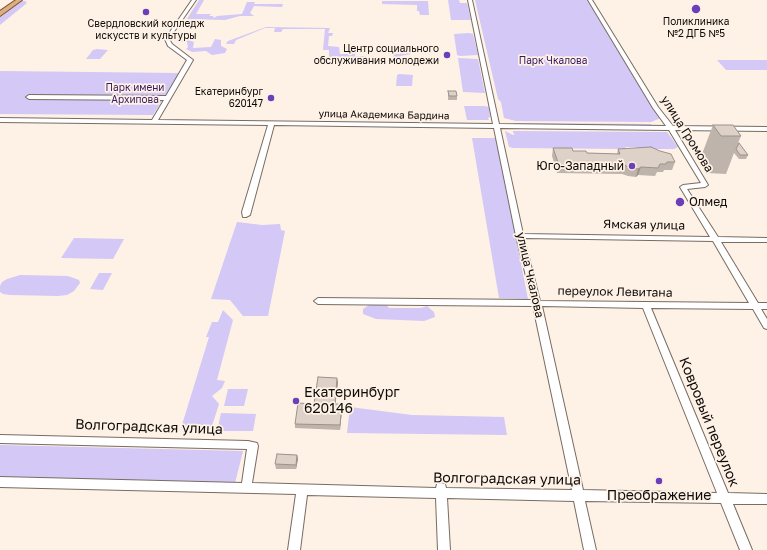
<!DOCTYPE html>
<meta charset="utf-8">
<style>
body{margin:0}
canvas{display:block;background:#fef1e6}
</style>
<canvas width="767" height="550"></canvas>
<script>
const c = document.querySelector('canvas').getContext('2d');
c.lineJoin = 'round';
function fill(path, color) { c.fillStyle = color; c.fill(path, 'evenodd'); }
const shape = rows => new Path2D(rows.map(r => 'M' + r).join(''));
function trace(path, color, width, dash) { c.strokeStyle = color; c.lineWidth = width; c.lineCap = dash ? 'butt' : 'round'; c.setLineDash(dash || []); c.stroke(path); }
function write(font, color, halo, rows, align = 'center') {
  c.font = font + ' "Golos Text",sans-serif'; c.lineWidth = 3.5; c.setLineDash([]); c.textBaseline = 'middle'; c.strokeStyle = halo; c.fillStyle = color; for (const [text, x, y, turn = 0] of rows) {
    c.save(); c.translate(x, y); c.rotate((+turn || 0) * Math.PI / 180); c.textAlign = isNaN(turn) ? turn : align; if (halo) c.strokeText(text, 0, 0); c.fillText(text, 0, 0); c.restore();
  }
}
const green = shape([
 [199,0,204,0,196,14,211,14,209,16,213,16,214,18,217,16,242,14,247,2,255,2,254,4,283,4,282,7,254,6,250,13,254,16,240,16,225,20,187,19],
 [448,0,459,0,460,3,467,3,471,20,451,20],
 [475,0,587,0,661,118,651,122,516,121,504,118,501,102,498,99],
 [20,1,27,1,25,2,27,3,0,25,0,17],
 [382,1,428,1,429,15,420,15,419,11,417,11,417,5,382,4],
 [266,27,330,28,328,33,333,33,332,36,329,36,328,46,339,47,340,54,350,54,349,48,356,48,355,56,366,56,366,58,329,57,329,50,323,50,325,29,283,29,281,32,274,32,275,28,265,28,236,40,234,44,226,44,228,41],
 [469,33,473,34,478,55,460,56,457,55,454,34],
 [180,39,186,39,194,42,193,48,211,47,215,39,221,40,221,46,227,49,225,53,212,55,206,51,192,52,186,49,188,47,187,42,176,41],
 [97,49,108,50,100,59,86,59,93,50],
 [400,51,409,52,411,54,400,56,401,60,430,61,429,58,438,58,438,62,392,62,394,53,400,54],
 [458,58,478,59,485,93,463,92],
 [717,60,767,60,767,70,726,70],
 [0,71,179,73,153,115,0,114],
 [399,74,413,75,412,86,396,86,397,75],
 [464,106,484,106,489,107,490,117,488,118,489,120,467,120],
 [514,123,651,124,652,126,514,124],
 [505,131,513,135,515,134,513,133,513,131,667,132,678,147,674,149,637,149,636,147,625,147,626,149,513,148,509,147],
 [472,138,496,138,528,299,499,298],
 [237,222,262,225,280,224,281,230,285,231,268,316,243,316,230,300,211,299],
 [74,238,124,239,113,259,61,258],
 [99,273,112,273,103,290,90,289],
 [20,275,68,276,79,280,80,283,74,291,67,295,58,296,10,295,3,294,0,292,0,286,2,282,7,279],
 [372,303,386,304,389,308,421,308,427,306,434,312,435,317,424,321,376,319,363,314,363,309],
 [223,310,233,320,217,380,225,381,222,388,212,396,219,404,211,429,181,428,209,337,206,337,212,322,218,322],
 [228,389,248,389,244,406,224,406],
 [350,407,412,415,504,417,507,435,347,433],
 [221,413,256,414,253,431,217,431],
 [0,445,243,451,235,483,0,477]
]);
const minor = shape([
 [192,0,196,0,169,39,172,44,193,60,158,120,493,124,468,0,472,0,499,124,666,126,653,108,588,0,592,0,658,107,673,126,767,127,767,131,675,130,708,185,705,187,687,189,718,237,767,238,767,242,721,242,758,303,767,303,767,309,761,309,767,319,767,329,764,328,753,309,651,308,728,493,767,494,767,504,733,504,752,550,740,550,721,503,585,501,596,550,584,550,574,501,447,498,450,550,438,550,436,498,307,495,300,550,288,550,296,494,0,487,0,477,242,483,247,449,0,443,0,435,248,441,257,443,258,446,252,483,436,488,437,484,441,483,445,484,446,488,572,490,533,306,318,304,314,301,318,298,532,300,516,236,494,128,274,125,250,215,246,217,243,217,242,212,268,125,0,122,0,118,152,120,164,100,29,99,26,97,29,95,166,96,187,60,168,46,165,39,192,0],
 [500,128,669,130,701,183,683,185,680,187,710,237,523,234,500,128],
 [524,238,713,241,749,303,540,301,524,238],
 [542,306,643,308,717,493,583,490,542,306]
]);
const major = shape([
 [16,0,22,0,0,16,0,11,16,0]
]);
const wall = shape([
 [448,91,457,96,457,100,448,100],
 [713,125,741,136,738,143,748,155,746,159,739,159,734,153,726,174,707,173,699,162],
 [553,148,587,153,617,154,618,149,675,162,672,170,664,170,663,172,657,172,655,176,638,175,636,177,628,176,622,174,557,173,552,156],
 [338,382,335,404,342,409,340,430,295,428,295,424],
 [297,455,298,459,296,469,276,469,275,464]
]);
const shadedWall = shape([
 [641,167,638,175,636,177,638,169],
 [337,378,338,382,335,409,335,404],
 [342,404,342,409,340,430,340,425],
 [297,455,298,459,296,469,296,465]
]);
const building = shape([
 [448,91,456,91,457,96,449,96,448,91],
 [713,125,733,125,741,136,721,136,713,125],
 [739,143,748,155,740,155,736,149,739,143],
 [651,147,660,151,671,154,675,162,667,162,666,164,660,164,658,168,641,167,638,169,631,168,624,165,559,165,553,148,572,148,573,151,586,151,587,153,620,154,618,149,651,147],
 [318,377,337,378,335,404,342,404,340,425,295,424,298,403,314,404,318,377],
 [277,454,297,455,296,465,275,464,277,454]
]);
const markers = [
 [696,9,5,"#6b3fb7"],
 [146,12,4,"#6b3fb7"],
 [447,55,4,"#6b3fb7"],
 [271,98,4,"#6b3fb7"],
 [632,166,4,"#6b3fb7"],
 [680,202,5,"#6b3fb7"],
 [296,401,4,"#6b3fb7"],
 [659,481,4,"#6b3fb7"]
];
const farPoinames = [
 ["Поликлиника",696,22],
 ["№2 ДГБ №5",696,34],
 ["Свердловский колледж",146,24],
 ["искусств и культуры",146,36],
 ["Центр социального",439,49,"right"],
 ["обслуживания молодежи",439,61,"right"],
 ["Екатеринбург",263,92,"right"],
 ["620147",263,104,"right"]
];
const farParknames = [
 ["Парк Чкалова",553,61],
 ["Парк имени",135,88],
 ["Архипова",135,100]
];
const farStreetnames = [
 ["улица Академика Бардина",384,115,1]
];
const streetNames = [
 ["улица Громова",687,134,58],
 ["Ямская улица",644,225,1],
 ["улица Чкалова",530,275,77],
 ["переулок Левитана",615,292,1]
];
const poiNames = [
 ["Юго-Западный",624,166],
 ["Олмед",689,202,"left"]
];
const nearPoinames = [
 ["Екатеринбург",304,393],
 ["620146",304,409],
 ["Преображение",659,496,"center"]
];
const nearStreetnames = [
 ["Ковровый переулок",709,422,68],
 ["Волгоградская улица",149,427,2],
 ["Волгоградская улица",507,479,1]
];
fill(green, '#d3c8f6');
trace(minor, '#786c63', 2);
trace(major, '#835223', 2);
fill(minor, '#fff');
fill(major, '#daaf84');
fill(wall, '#bfb4ab');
fill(shadedWall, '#9b928b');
fill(building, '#ded1c7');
trace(building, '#9b928b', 1);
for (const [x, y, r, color] of markers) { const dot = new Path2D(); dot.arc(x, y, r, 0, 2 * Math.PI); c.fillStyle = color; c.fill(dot); trace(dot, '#fef1e6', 1.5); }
write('10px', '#0f0b08', '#fef1e6', farPoinames);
write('10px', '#351863', '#fef1e6', farParknames);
write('10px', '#0f0b08', '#fef1e6', farStreetnames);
write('12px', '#0f0b08', '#fef1e6', streetNames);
write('12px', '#0f0b08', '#fef1e6', poiNames, 'right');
write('14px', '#0f0b08', '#fef1e6', nearPoinames, 'left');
write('14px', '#0f0b08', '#fef1e6', nearStreetnames);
</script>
